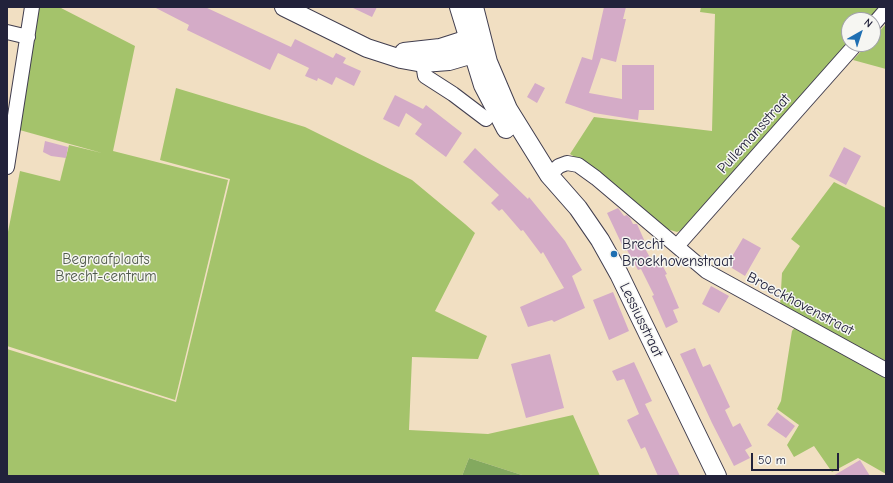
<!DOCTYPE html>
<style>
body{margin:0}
#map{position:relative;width:893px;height:483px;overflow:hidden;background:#f1dfc2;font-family:"Comic Neue",sans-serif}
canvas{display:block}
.frame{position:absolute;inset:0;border:8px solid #22223b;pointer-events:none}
.north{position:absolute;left:841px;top:12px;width:40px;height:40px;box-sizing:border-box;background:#f6f6f2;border:1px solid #a1a1a9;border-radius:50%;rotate:39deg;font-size:11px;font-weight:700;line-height:16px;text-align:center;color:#22223b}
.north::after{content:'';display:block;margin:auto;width:14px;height:18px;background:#1f6fb2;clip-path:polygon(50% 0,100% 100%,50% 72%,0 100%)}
.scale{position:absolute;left:751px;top:453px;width:88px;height:18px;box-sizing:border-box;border:2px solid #22223b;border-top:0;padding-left:5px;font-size:12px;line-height:14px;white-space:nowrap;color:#22223b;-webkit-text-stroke:3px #f6f6f2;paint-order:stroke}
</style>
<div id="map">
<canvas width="893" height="483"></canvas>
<div class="frame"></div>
<div class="north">N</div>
<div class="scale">50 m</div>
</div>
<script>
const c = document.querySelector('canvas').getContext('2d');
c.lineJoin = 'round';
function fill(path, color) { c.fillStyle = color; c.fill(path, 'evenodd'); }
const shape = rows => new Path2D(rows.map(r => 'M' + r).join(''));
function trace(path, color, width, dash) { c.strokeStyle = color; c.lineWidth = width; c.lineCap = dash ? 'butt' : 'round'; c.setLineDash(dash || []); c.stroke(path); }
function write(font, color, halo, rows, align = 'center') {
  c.font = font + ' "Comic Neue",sans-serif'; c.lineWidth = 3; c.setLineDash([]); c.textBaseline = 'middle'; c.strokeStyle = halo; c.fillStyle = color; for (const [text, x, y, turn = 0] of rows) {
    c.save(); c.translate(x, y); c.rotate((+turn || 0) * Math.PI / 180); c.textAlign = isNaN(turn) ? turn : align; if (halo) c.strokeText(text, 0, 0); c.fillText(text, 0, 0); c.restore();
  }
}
const green = shape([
 [37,7,61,8,135,46,113,151,228,180,175,400,7,346,7,237,20,171,60,181,69,145,102,153,16,129],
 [701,7,883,7,872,20,849,20,849,44,688,227,677,232,667,229,595,170,570,154,594,117,712,131,715,14,700,12],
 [886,24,886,69,853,60,868,44,873,44,873,38],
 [176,88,305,127,412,180,465,224,475,233,435,311,487,336,478,359,412,357,409,430,488,434,573,415,600,476,525,476,469,458,462,476,7,476,7,349,176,402,230,179,160,160],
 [834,182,886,208,886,361,780,307,782,273,800,246,791,239],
 [796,326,886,375,886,474,858,458,832,472,814,446,794,457,787,445,799,425,777,409,781,401,792,331]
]);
const forest = shape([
 [469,458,525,476,462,476]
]);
const building = shape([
 [154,7,205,7,291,47,295,39,333,58,336,53,346,58,343,63,361,71,354,86,336,77,332,85,318,78,317,81,305,76,309,68,278,53,270,70,187,30,189,25],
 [351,7,377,7,372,17],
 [604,7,626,7,623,19,626,19,616,62,601,58,589,93,622,99,622,65,654,65,654,110,639,110,638,120,594,113,565,103,582,57,592,60],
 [535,83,545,88,537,103,527,97],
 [395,95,423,109,426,105,462,133,446,157,415,134,422,124,406,113,399,127,383,119],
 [45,141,68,147,66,158,51,156,43,152],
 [844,147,861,156,846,185,829,176],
 [475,148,528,199,529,197,565,241,582,270,572,276,585,308,554,322,552,320,528,327,520,307,564,288,543,252,541,254,523,230,521,231,502,209,499,211,491,203,499,195,463,162],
 [618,208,624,216,627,215,630,218,633,224,637,224,645,242,642,243,653,263,659,259,667,274,665,275,679,308,673,310,678,322,666,328,652,296,654,295,641,269,638,270,627,250,625,251,607,213],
 [743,238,761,248,745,276,727,265],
 [711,286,729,296,719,313,702,304],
 [613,292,629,331,609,340,593,300],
 [695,348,703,367,710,364,730,407,725,410,733,427,740,423,752,446,745,450,750,458,734,466,712,423,680,354],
 [550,354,564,408,526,418,511,364],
 [634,362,652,401,645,404,680,476,658,476,645,447,641,449,627,420,639,414,624,379,617,381,612,371],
 [777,412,795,426,786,438,767,425],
 [860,460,870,476,833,476]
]);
const minor = shape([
 [873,25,886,10],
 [7,32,28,37],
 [423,63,425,76,453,94,486,119],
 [7,167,32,7],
 [549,175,559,166,567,163,578,165,596,178,706,271,886,370],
 [677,246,856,44]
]);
const major = shape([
 [284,7,367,48,401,59,423,63,449,61,473,54,482,43],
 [459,7,483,85,506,129],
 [474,7,488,62,508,109,549,175,578,208,600,240,619,274,717,476],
 [404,52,440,48,468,39,480,42]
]);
const markers = [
 [614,254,4,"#1f6fb2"]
];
const streetNames = [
 ["Pullemansstraat",754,134,-48],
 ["Broeckhovenstraat",800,304,28],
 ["Lessiusstraat",641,320,64]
];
const poiNames = [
 ["Brecht",622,245],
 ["Broekhovenstraat",622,262]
];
const parkNames = [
 ["Begraafplaats",106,260],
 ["Brecht-centrum",106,277]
];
fill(green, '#a4c36b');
fill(forest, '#83a95f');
fill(building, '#d4abc7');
trace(minor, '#413e4f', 16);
trace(major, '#413e4f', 20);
trace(minor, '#fff', 14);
trace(major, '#fff', 18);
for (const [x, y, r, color] of markers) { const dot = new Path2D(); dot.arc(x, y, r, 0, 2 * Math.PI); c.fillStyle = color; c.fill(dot); trace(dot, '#f6f6f2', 1.5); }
write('15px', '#22223b', '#f6f6f2', streetNames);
write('15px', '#22223b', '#f6f6f2', poiNames, 'left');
write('15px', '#505a4c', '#f6f6f2', parkNames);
</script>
